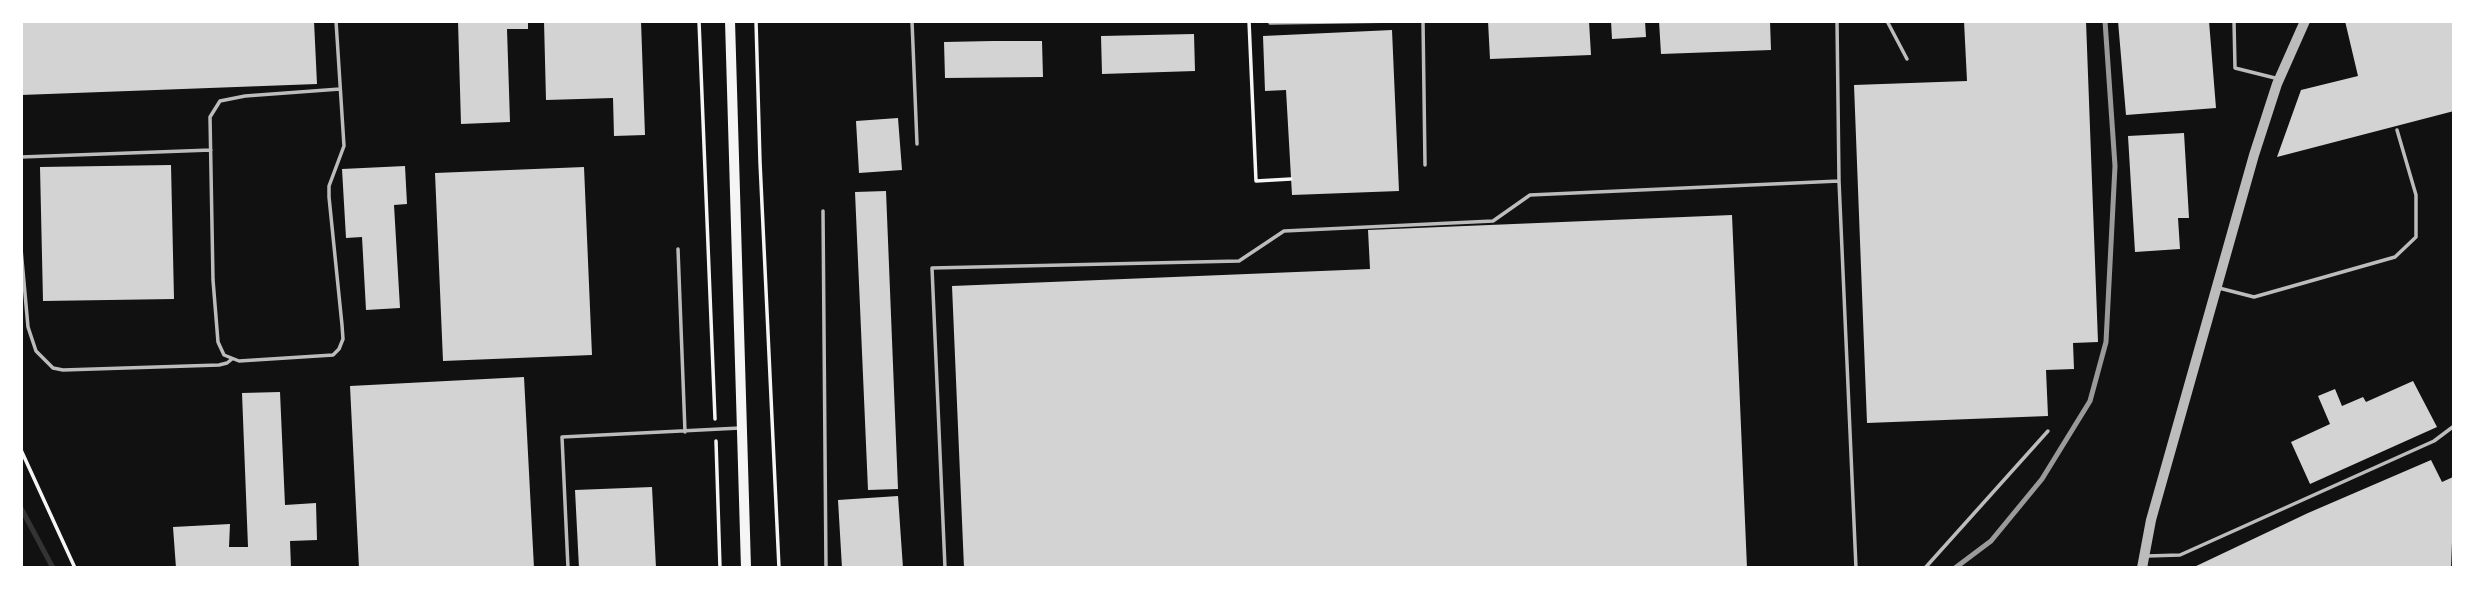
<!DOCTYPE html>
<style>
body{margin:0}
#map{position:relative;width:2475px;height:589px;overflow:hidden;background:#111;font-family:"Public Sans",sans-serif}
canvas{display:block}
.frame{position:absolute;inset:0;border:23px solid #fff;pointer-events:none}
</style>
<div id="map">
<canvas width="2475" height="589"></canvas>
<div class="frame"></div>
</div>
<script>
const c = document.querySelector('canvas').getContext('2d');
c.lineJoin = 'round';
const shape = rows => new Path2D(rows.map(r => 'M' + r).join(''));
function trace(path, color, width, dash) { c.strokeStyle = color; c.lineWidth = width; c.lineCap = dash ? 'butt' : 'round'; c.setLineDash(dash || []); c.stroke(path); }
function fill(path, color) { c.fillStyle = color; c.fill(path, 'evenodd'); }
const stream = shape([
 [21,508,53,568]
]);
const building = shape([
 [21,21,314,21,317,84,21,95],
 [458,21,528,21,528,29,507,29,510,122,461,124],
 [544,21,641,21,645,135,614,136,613,98,546,100],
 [1488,21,1589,21,1591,55,1490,59],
 [1611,21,1645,21,1646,37,1612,39],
 [1659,21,1770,21,1771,50,1661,54],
 [1964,21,2086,21,2098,342,2073,343,2074,369,2046,370,2048,416,1867,423,1854,85,1967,81],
 [2118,21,2209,21,2216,108,2126,115],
 [2345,21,2454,21,2454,111,2277,157,2301,90,2358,76],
 [1392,30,1399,191,1292,195,1286,90,1265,91,1263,36],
 [1194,34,1195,71,1102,74,1101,36],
 [993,41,1042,41,1043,77,945,78,944,42],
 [898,118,902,170,859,173,856,121],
 [2184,133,2189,218,2178,218,2180,249,2135,252,2128,136],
 [171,165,174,299,43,301,40,167],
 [405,166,407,204,394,205,400,308,366,310,362,237,346,238,342,169],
 [584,167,592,355,443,361,435,173],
 [886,191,898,489,868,490,855,192],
 [1732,215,1747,568,964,568,952,286,1370,269,1368,230],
 [524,377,534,568,359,568,350,386],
 [2413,381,2437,427,2310,484,2291,442,2330,424,2318,396,2335,389,2342,406,2363,397,2366,402],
 [280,392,285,505,316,503,317,540,290,541,291,568,176,568,173,527,230,524,229,547,248,547,242,393],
 [2431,460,2442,482,2453,477,2454,546,2452,542,2451,568,2192,568,2308,513],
 [652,487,656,568,579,568,575,490],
 [898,496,903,568,842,568,838,500]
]);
const path = shape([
 [699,21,715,419],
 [756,21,760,162,779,568],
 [1249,21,1256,181,1291,179],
 [716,441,720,568],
 [21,450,75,568],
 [21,566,22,568]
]);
const service = shape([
 [336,21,344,146,329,186,329,197,342,325,343,339,339,349,333,355,239,361,224,355,218,342,213,280,210,117,220,101,245,96,340,89],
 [912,21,917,144],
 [1423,21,1425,165],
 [1837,21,1839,181,1856,568],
 [1887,21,1907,59],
 [2234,21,2235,68,2279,79],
 [1270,23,1398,21],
 [21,157,211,150],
 [823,211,826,568],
 [21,249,28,327,36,351,53,368,63,370,219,365,227,363,232,359],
 [678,249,685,432],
 [2219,288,2254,297,2395,257,2416,237,2416,195,2397,130],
 [2147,556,2180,555,2434,441,2454,426],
 [568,568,562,437,740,428],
 [945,568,932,268,1239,261,1284,231,1493,221,1530,195,1839,181],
 [1925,568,2048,431]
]);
const tertiary = shape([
 [2142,568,2151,520,2254,155,2277,84,2305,21]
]);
const secondary = shape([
 [730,21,746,568]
]);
const rail = shape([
 [1955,568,1991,541,2042,479,2090,401,2106,342,2115,166,2105,21]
]);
trace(stream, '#333', 5);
fill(building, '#d3d3d3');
trace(path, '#f5f5f5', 3.5);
trace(service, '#bcbcbc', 3.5);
trace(tertiary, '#bcbcbc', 10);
trace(secondary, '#f5f5f5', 10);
trace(rail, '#9a9a9a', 5);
</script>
